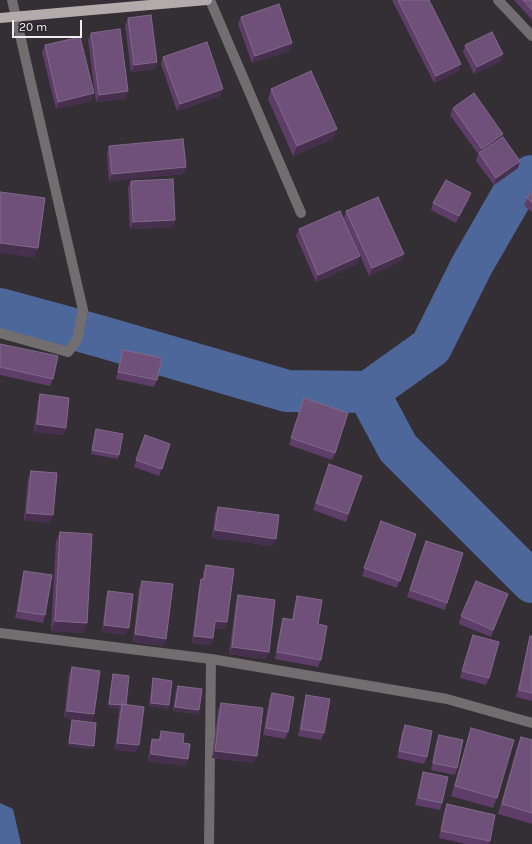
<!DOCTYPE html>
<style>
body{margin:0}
#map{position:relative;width:532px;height:844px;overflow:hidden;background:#342f35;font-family:Karla,sans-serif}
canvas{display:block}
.scale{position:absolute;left:12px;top:20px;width:70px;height:18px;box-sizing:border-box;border:2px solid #f0edf1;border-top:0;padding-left:5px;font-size:12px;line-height:14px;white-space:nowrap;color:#f0edf1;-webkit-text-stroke:3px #2a252b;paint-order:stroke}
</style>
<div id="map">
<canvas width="532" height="844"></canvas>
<div class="scale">20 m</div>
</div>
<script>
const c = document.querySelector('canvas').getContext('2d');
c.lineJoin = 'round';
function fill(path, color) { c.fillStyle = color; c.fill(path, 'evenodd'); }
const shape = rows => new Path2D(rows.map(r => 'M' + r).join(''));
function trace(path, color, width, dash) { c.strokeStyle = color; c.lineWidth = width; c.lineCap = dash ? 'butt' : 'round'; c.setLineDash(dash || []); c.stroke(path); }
const water = shape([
 [0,803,13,809,21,844,0,844]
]);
const river = shape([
 [0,309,99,336,287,391,368,392,431,347,472,265,517,187,532,176],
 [368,392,398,448,532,582]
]);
const service = shape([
 [498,0,532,36]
]);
const minor = shape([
 [210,0,301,213],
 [0,333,68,352,77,340,83,310,12,0],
 [209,844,211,659]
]);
const tertiary = shape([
 [0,633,211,659,447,699,532,723]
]);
const primary = shape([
 [0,18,207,0]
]);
const wall = shape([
 [392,0,429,0,459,71,434,83],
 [514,0,532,0,532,20],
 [241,17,290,51,252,63,238,24],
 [128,18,157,62,155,69,131,72,125,25],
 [91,33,128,91,126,99,96,102,88,40],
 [45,45,94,93,91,101,56,109,42,52],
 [465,45,501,61,474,74,463,52],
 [163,57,220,96,177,111,161,64],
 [271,89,333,139,293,156,268,99],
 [453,108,503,134,501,138,518,168,494,185,476,161,478,154,450,115],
 [109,146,186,167,183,174,109,181,107,153],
 [131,181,175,220,172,227,130,229,128,188],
 [532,192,532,212,524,206,527,198],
 [469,200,456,223,431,210,433,203],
 [346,211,401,261,369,276,344,218],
 [299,229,360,256,357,264,316,282,296,236],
 [0,344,53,379,50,386,0,375],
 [123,350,157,380,154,387,116,379,121,357],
 [40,394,66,428,63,435,34,432,38,401],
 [302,406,335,453,332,460,289,445],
 [96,429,119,455,118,459,91,454,95,433],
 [145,435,170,444,159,476,134,467],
 [329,464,362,476,346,522,313,510],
 [31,471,50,523,24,520,28,478],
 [218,507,273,546,212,538,215,514],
 [381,521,416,534,397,588,362,576],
 [60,532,87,623,83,633,51,631,56,542],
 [423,548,447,603,445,610,407,597],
 [206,565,227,622,225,629,214,628,213,638,211,645,192,643,199,586,201,579,203,579,203,572],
 [24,571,45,615,43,623,15,618,22,578],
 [142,581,164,646,133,642,139,588],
 [108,591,126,635,102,632,106,598],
 [508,594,491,637,459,624,461,616],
 [238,595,269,652,266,659,229,654,236,602],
 [297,596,318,624,321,660,318,667,275,659,281,625,283,618,292,619,295,603],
 [473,635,489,678,486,685,460,678],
 [530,636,532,636,532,701,516,697,528,643],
 [72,667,94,714,92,721,64,718,69,674],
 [113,674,126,705,136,752,115,750,119,711,120,709,108,707,112,678],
 [153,678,168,709,149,706,152,682],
 [178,686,199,710,198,714,173,711,176,690],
 [272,693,288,732,285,739,263,735,269,700],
 [306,695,324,733,321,740,298,736,304,703],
 [221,703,254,763,212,758,218,710],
 [72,720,94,746,92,749,68,746,71,724],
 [405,725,427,757,424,764,397,758,402,732],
 [471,728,497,798,493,808,451,796,468,738],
 [161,731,183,743,185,766,148,761,150,746,152,739,158,740],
 [439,735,457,768,455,775,431,770,436,742],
 [521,737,532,740,532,824,498,814,517,747],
 [423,772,442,803,440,810,415,805,421,779],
 [447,804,490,841,489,844,466,844,439,838,444,812]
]);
const shadedWall = shape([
 [292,43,290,51,252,63,255,56],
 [503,54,501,61,474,74,477,67],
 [157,62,155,69,131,72,134,65],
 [461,64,459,71,434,83,436,76],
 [223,89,220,96,177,111,180,104],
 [128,91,126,99,96,102,99,95],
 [94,93,91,101,56,109,58,102],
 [337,129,333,139,293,156,297,146],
 [503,134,500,141,480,156,482,149],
 [520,161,518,168,494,185,496,178],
 [186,167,183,174,109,181,112,174],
 [471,193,469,200,456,223,459,216],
 [175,220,172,227,130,229,133,222],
 [0,243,38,248,34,258,0,253],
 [404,254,401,261,369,276,372,268],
 [360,256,357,264,316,282,318,275],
 [37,424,66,428,63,435,34,432],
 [27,513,53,515,50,523,24,520],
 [215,530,276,539,273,546,212,538],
 [55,621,87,623,83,633,51,631],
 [215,621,227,622,225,629,213,628],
 [104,625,129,628,126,635,102,632],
 [135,634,166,639,164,646,133,642],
 [194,636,213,638,211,645,192,643],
 [232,647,269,652,266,659,229,654],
 [151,703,169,705,168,709,149,706],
 [109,704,122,705,120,709,108,707],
 [175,707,199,710,198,714,173,711],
 [67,711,94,714,92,721,64,718],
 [69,743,94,746,92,749,68,746],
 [117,743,139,745,136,752,115,750],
 [215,751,257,756,254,763,212,758],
 [151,754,188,759,185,766,148,761]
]);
const building = shape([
 [398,0,429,0,461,64,436,76,398,0],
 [523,0,532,0,532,10,523,0],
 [279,4,292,43,255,56,241,17,279,4],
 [151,15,157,62,134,65,128,18,151,15],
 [120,29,128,91,99,95,91,33,120,29],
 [492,32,503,54,477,67,465,45,492,32],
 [80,37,94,93,58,102,45,45,80,37],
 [207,42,223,89,180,104,163,57,207,42],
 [311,71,337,129,297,146,271,89,311,71],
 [474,93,503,134,482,149,453,108,474,93],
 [503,137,520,161,496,178,479,153,503,137],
 [183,139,186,167,112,174,109,146,183,139],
 [173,179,175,220,133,222,131,181,173,179],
 [446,180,471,193,459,216,433,203,446,180],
 [0,192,45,198,38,248,0,243,0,192],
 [532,192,532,203,527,198,532,192],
 [378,197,404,254,372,268,346,211,378,197],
 [340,211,360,256,318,275,299,229,340,211],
 [0,344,58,356,53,379,0,367,0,344],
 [123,350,162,358,157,380,118,372,123,350],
 [40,394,69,398,66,428,37,424,40,394],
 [304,398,348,413,335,453,291,438,304,398],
 [96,429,123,434,119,455,92,450,96,429],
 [145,435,170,444,162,469,136,460,145,435],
 [329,464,362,476,348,514,316,503,329,464],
 [31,471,57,473,53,515,27,513,31,471],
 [218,507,279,515,276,539,215,530,218,507],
 [381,521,416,534,400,581,364,568,381,521],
 [60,532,92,534,87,623,55,621,60,532],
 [426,541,463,553,447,603,410,590,426,541],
 [206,565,234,569,227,622,215,621,213,638,194,636,201,579,204,579,206,565],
 [24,571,52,575,45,615,18,611,24,571],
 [142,581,173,584,166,639,135,634,142,581],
 [476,581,508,594,493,630,461,616,476,581],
 [108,591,133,594,129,628,104,625,108,591],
 [238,595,275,600,269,652,232,647,238,595],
 [297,596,322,600,318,624,327,626,321,660,277,652,283,618,293,620,297,596],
 [473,635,499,642,489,678,462,671,473,635],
 [530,636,532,636,532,693,519,690,530,636],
 [72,667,100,671,94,714,67,711,72,667],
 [113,674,129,676,126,705,122,704,122,705,109,704,113,674],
 [153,678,172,681,169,705,151,703,153,678],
 [178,686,202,689,199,710,175,707,178,686],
 [272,693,294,697,288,732,266,728,272,693],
 [306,695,330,699,324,733,301,729,306,695],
 [221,703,263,708,257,756,215,751,221,703],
 [122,704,144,707,139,745,117,743,122,704],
 [72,720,96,723,94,746,69,743,72,720],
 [405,725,432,731,427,757,399,751,405,725],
 [471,728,514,740,497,798,455,786,471,728],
 [161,731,184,734,183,743,190,744,188,759,151,754,152,739,160,740,161,731],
 [439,735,463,740,457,768,433,763,439,735],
 [521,737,532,740,532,813,502,804,521,737],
 [423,772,448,777,442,803,418,798,423,772],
 [447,804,495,815,490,841,441,831,447,804]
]);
fill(water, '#4e679b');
trace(river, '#4e679b', 42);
trace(service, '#726e6f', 10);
trace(minor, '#726e6f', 10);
trace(tertiary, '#726e6f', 10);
trace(primary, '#b3aaac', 10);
fill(wall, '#5e3d69');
fill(shadedWall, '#47304e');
fill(building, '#6e5078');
trace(building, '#82698b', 1);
</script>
